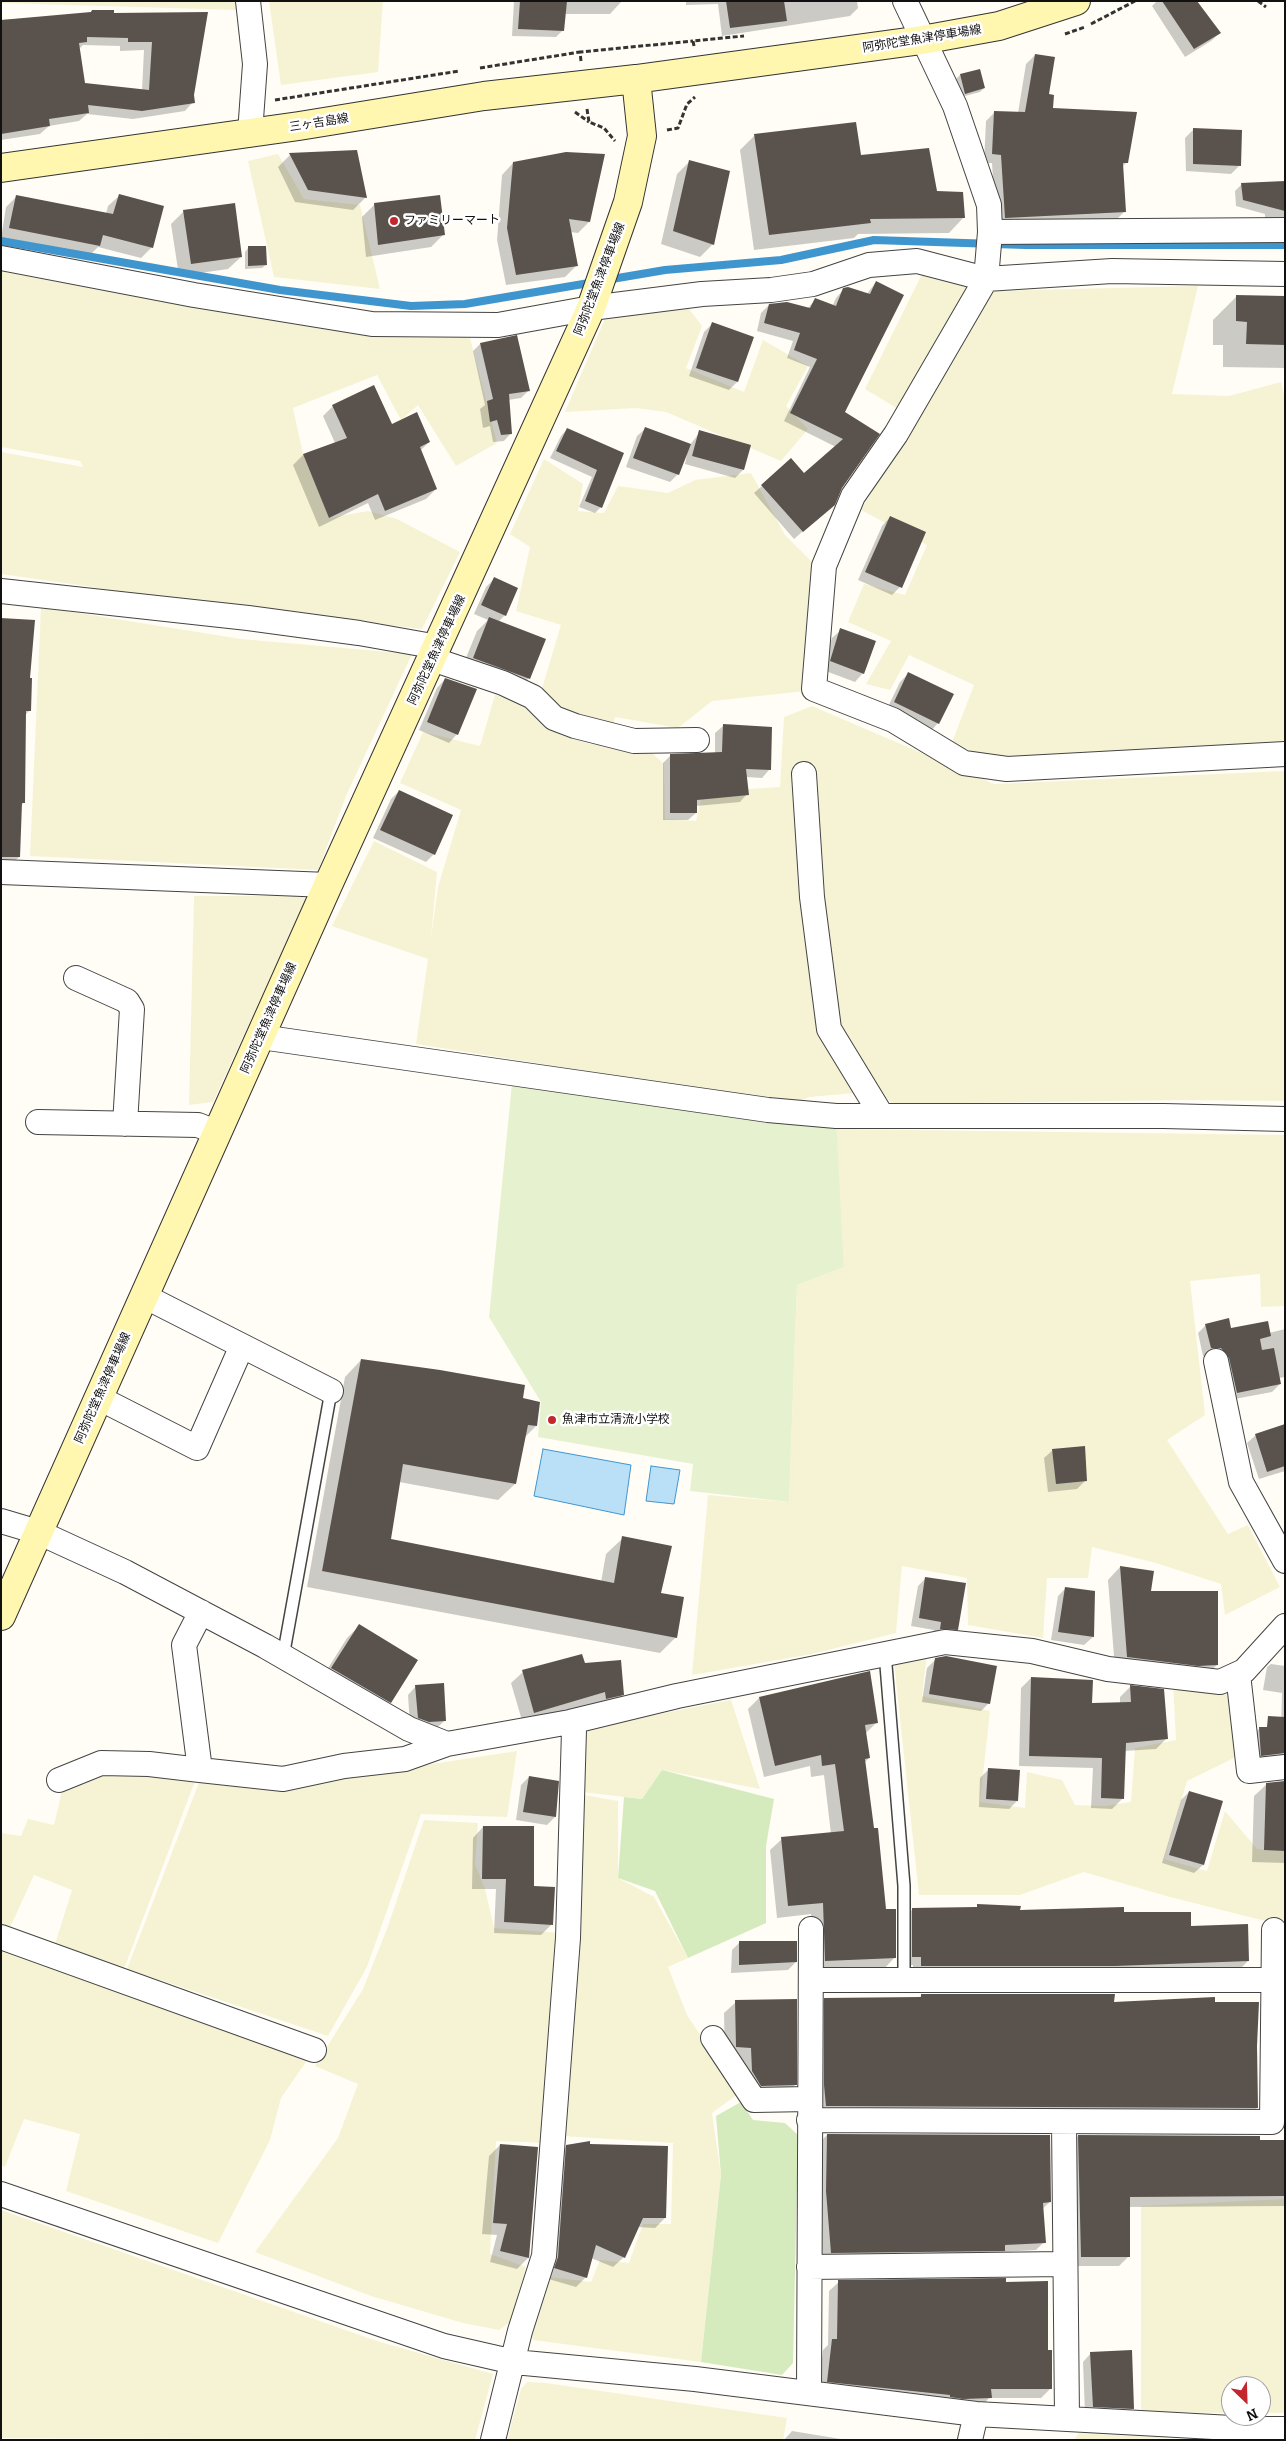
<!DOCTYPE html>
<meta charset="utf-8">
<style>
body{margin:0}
#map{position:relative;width:1286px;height:2441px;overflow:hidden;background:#fffdf5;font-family:Bitter,serif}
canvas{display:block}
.frame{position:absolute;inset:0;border:2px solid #111;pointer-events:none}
.north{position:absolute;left:1221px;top:2376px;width:50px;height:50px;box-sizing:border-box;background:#fff;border:1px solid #a0a0a0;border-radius:50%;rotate:156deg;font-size:14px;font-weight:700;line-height:20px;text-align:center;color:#111}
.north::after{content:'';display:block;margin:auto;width:18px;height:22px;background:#c4262e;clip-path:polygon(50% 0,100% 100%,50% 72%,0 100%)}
</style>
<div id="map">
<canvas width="1286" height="2441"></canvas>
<div class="frame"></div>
<div class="north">N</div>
</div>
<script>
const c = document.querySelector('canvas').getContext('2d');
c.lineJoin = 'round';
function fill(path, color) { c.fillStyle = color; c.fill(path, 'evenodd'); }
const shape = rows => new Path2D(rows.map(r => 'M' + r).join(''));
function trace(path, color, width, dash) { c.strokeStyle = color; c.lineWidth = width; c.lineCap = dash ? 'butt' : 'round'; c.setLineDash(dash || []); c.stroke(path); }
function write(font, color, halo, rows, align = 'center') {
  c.font = font + ' Bitter,"Noto Sans JP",serif'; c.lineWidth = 5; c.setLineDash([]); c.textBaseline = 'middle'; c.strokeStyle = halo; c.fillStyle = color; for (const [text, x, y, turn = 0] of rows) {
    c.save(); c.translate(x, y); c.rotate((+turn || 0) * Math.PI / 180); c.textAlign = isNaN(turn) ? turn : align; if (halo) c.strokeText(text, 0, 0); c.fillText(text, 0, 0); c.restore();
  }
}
const farmland = shape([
 [1,1,236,1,237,10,1,3],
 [269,1,383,1,378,72,281,85],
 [278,154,304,199,360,205,380,289,274,277,248,161],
 [1,269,469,334,497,443,456,466,418,405,401,420,377,375,293,408,303,454,329,518,368,511,397,519,460,552,422,629,126,595,93,587,1,574,1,452,83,467,80,461,1,447],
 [924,270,973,284,903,412,865,389],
 [1198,286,1172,394,1229,396,1281,382,1285,400,1285,742,1036,758,994,757,951,745,974,685,909,655,890,690,866,684,891,641,848,622,864,584,905,595,927,545,861,510,989,291],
 [687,306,702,326,686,368,744,392,763,340,808,366,786,406,808,429,781,461,666,412,636,408,565,412,606,316],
 [544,459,583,484,578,511,604,513,618,486,668,493,695,480,751,473,785,535,815,565,806,691,712,701,678,728,615,717,613,729,571,721,540,695,561,625,516,611,530,547,510,534],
 [41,607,241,639,412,654,346,796,318,870,30,856],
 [495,695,529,703,560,735,590,744,647,748,664,764,665,819,696,821,703,792,780,787,784,717,812,706,994,784,1285,771,1285,1101,1180,1100,893,1104,878,1091,809,1097,795,1104,416,1044,428,959,332,926,374,841,437,872,431,938,438,887,461,810,400,783,423,732,480,746],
 [194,896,308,896,213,1102,189,1105],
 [836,1129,1285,1135,1285,1306,1261,1307,1260,1274,1190,1281,1205,1415,1167,1440,1228,1534,1248,1525,1280,1587,1225,1615,1221,1584,1156,1563,1092,1547,1088,1578,1047,1578,1043,1638,968,1625,967,1578,902,1566,896,1633,812,1654,692,1675,708,1495,789,1502,797,1285,844,1267],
 [927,1654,922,1696,990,1711,980,1802,1025,1808,1027,1772,1062,1780,1075,1805,1105,1806,1131,1802,1135,1748,1176,1740,1173,1683,1227,1693,1238,1756,1187,1781,1164,1859,1207,1871,1225,1811,1257,1849,1285,1851,1285,1926,1166,1896,1084,1872,1020,1895,919,1895,894,1662],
 [731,1700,760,1789,662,1770,642,1799,582,1792,581,1729],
 [517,1751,507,1817,421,1814,367,1967,328,2036,127,1969,200,1780,342,1773,412,1767],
 [101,1772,148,1774,195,1781,124,1969,55,1944,72,1890,34,1875,8,1932,1,1930,1,1833,21,1836,28,1819,54,1825,63,1786],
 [584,1795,618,1801,618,1878,654,1897,688,1958,668,1967,687,2015,739,2093,712,2113,721,2175,701,2362,533,2340,529,2328,550,2277,591,2282,600,2260,629,2263,643,2224,671,2224,673,2143,562,2136],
 [424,1820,478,1823,475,1864,485,1889,494,1928,561,1933,546,2143,496,2141,490,2254,526,2267,510,2322,499,2330,463,2323,371,2296,255,2252,338,2138,358,2084,315,2066,363,1989,388,1926],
 [1,1949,310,2056,281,2098,270,2140,218,2243,66,2191,80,2134,24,2119,5,2167,1,2165],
 [1285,2199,1285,2413,1261,2413,1261,2386,1231,2386,1231,2413,1141,2412,1141,2206],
 [1,2210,380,2342,493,2374,475,2440,1,2438],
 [527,2382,546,2383,787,2418,783,2440,507,2440,521,2389],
 [1079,2433,1175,2438,1074,2440]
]);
const green = shape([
 [662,1770,774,1799,766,1846,766,1923,688,1958,655,1891,618,1878,624,1797,642,1799],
 [741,2102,753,2120,785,2123,798,2135,793,2363,782,2375,701,2362,721,2175,716,2116]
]);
const pitch = shape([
 [513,1073,836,1116,844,1267,797,1285,789,1502,690,1491,693,1464,538,1437,541,1402,489,1317]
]);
const water = shape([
 [543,1449,631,1465,624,1515,534,1496,543,1449],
 [651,1466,680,1470,674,1504,646,1501,651,1466]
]);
const shadow = shape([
 [514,1,622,1,610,14,565,14,563,30,556,37,512,36],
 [686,1,857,1,858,8,850,16,722,36,718,4,686,5],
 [1157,1,1195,1,1220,33,1211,41,1185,57,1152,6],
 [92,11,113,14,207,13,192,95,193,102,185,111,133,119,87,114,79,121,49,126,40,134,1,140,1,20,89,14],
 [83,45,120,46,120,51,144,50,142,90,84,84,79,49],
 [1035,55,1051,109,1126,163,1122,167,1124,212,1115,221,996,227,992,163,984,163,986,121,995,112,1018,113,1026,64],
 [979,70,984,88,980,92,961,97,956,79,960,75],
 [1193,130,1239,166,1231,174,1186,171,1185,138],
 [755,135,860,156,936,192,964,217,949,233,858,234,854,238,754,250,740,150],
 [356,151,365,198,353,210,295,202,278,167,290,155],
 [604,155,589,222,578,233,570,232,576,266,565,277,506,285,497,240,502,175,513,163],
 [690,161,713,244,700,257,661,244,677,174],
 [1285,182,1285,219,1265,218,1265,214,1236,206,1235,191,1242,184],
 [17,196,106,214,108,206,119,196,152,247,141,258,98,247,89,256,1,239,6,207],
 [375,204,443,235,431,247,366,257,362,217],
 [184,211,241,257,228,269,179,276,171,224],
 [248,248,266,265,262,268,245,269,245,252],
 [876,282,843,412,878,434,825,512,794,539,754,493,762,486,804,475,836,447,784,421,810,367,787,358,793,341,757,331,761,313,769,305,807,309,816,299,833,305,836,298,844,289,866,295],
 [1237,296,1285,297,1285,368,1223,367,1223,345,1213,345,1213,320],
 [712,324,737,382,729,390,689,376,704,332],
 [480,344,529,390,521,398,508,400,511,433,504,441,493,442,490,426,483,428,480,409,485,405,473,351],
 [333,406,391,426,429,442,420,451,436,489,426,499,375,520,368,503,319,527,293,465,303,455,335,443,323,416],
 [646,428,690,445,700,432,743,470,735,478,685,464,687,454,686,453,678,474,670,482,626,467,637,436],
 [567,429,622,454,601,507,595,513,579,507,592,477,550,458,561,436],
 [890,517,900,587,892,595,858,580,882,526],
 [494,579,517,589,505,615,498,622,544,639,528,679,516,691,461,670,477,631,488,620,474,614,486,587],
 [1,619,28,680,30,710,25,715,24,802,21,806,19,857,11,865,1,865],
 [841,630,863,673,855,682,823,670,832,638],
 [908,674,938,723,930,732,886,711,900,682],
 [445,679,457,734,449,743,419,730,437,688],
 [723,726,769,770,762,778,746,777,747,794,740,802,696,806,696,813,688,820,663,820,663,763,671,755,715,754,715,733],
 [399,791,434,854,426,862,373,838,391,799],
 [1206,1325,1269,1333,1285,1329,1285,1377,1279,1378,1280,1384,1272,1392,1229,1400,1212,1356,1203,1356,1198,1333],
 [361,1360,522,1399,536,1426,525,1437,515,1484,498,1500,399,1482,390,1540,601,1582,606,1554,623,1538,659,1594,676,1637,660,1653,307,1587,345,1377],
 [1285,1426,1285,1471,1259,1479,1247,1443,1256,1435],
 [1053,1450,1085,1481,1077,1489,1048,1492,1044,1458],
 [1120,1567,1149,1592,1217,1665,1204,1677,1115,1669,1108,1580],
 [926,1578,957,1629,949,1637,932,1637,934,1630,911,1626,918,1586],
 [1066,1588,1093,1637,1084,1645,1051,1640,1058,1596],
 [359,1626,390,1702,378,1715,320,1681,347,1638],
 [936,1659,989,1703,981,1711,922,1702,927,1668],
 [584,1664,623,1694,611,1706,594,1710,594,1703,523,1724,511,1683,523,1672],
 [1271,1664,1285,1666,1284,1753,1276,1761,1253,1763,1251,1736,1260,1728,1281,1728,1282,1693,1263,1690,1267,1667],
 [1031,1678,1091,1704,1120,1704,1120,1697,1130,1687,1162,1690,1167,1738,1156,1749,1124,1751,1123,1798,1112,1809,1091,1808,1093,1768,1019,1766,1021,1688],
 [416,1686,445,1720,437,1728,410,1726,408,1695],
 [759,1698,877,1722,865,1734,869,1758,864,1763,885,1910,895,1957,884,1969,813,1972,811,1914,777,1918,770,1850,782,1839,831,1834,824,1775,811,1777,810,1766,764,1777,748,1709],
 [988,1770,1017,1801,1009,1809,979,1807,980,1778],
 [529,1777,555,1817,547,1825,516,1820,521,1785],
 [1285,1782,1285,1863,1252,1862,1254,1796,1267,1784],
 [1189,1792,1203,1865,1194,1873,1162,1863,1181,1800],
 [483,1827,532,1887,552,1924,541,1935,494,1933,496,1889,472,1889,473,1838],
 [978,1906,1019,1912,1123,1913,1190,1928,1248,1961,1240,1969,913,1974,913,1965,904,1965,904,1918,912,1910,975,1909],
 [740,1942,796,1962,788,1970,731,1973,732,1950],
 [922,1995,1113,2004,1213,2003,1255,2046,1257,2108,1249,2116,819,2114,817,2007,825,1999,918,1998],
 [736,2002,795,2085,784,2096,750,2096,725,2058,724,2013],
 [827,2135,1050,2202,1042,2209,1044,2242,1036,2250,1002,2252,995,2259,823,2261,818,2199,819,2143],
 [1078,2136,1285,2142,1285,2206,1129,2207,1129,2256,1119,2266,1071,2266,1068,2146],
 [500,2145,528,2258,517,2269,490,2262,497,2235,482,2234,489,2156],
 [567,2146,589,2146,665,2218,655,2228,637,2227,624,2257,613,2267,591,2258,586,2277,576,2287,545,2278,556,2156],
 [839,2282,1005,2283,1047,2351,1051,2388,1041,2398,989,2398,981,2407,818,2391,823,2350,828,2345,829,2291],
 [1091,2353,1133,2408,1125,2417,1085,2414,1083,2362],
 [792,2431,847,2440,784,2440]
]);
const stream = shape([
 [1,241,280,290,411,306,465,304,595,282],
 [606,280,665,270,781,260,874,240,1025,245,1285,245]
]);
const building = shape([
 [520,1,567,1,564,31,518,29],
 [726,1,784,1,787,21,730,28],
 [1162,1,1197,1,1221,33,1194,49],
 [92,10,114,10,114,13,208,12,194,95,195,103,142,111,88,105,89,113,49,119,50,126,1,134,1,20,91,12],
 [87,37,128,38,128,42,152,42,149,90,85,83,79,43,87,42],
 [1035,54,1055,57,1049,94,1054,95,1053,108,1137,112,1128,163,1123,163,1126,212,1005,218,1001,155,992,154,994,111,1025,112],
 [980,69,985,88,965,94,960,74],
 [856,122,861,155,929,148,937,191,963,192,965,218,870,219,871,223,769,235,754,134],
 [1193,128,1242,130,1241,166,1193,164],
 [357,150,367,198,308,190,289,153],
 [566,152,605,154,590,222,569,219,578,266,516,275,507,228,513,162],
 [689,160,730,171,714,245,673,231],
 [1285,181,1285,211,1243,200,1241,183],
 [119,194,164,206,153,248,103,235,100,246,9,228,16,195,113,214],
 [440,195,445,235,378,245,374,203],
 [235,203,242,257,191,264,183,210],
 [248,246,266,246,267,265,248,266],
 [876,281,904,295,845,412,880,434,842,488,835,505,803,532,761,485,791,458,804,473,843,439,790,413,817,359,794,350,800,333,764,323,769,304,787,302,810,308,815,298,836,306,843,288,848,287,870,294],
 [1236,295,1285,296,1285,345,1246,344,1247,322,1236,321],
 [712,322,754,337,738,382,696,368],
 [517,335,530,391,509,394,512,434,501,435,497,420,490,422,487,401,493,399,480,343],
 [374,385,392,424,417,412,430,442,420,447,437,489,385,511,378,494,329,518,303,454,347,438,332,405],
 [645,427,691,444,679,475,633,458],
 [567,428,624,453,602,508,585,501,597,470,556,451],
 [699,430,751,445,744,470,692,456],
 [890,516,926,532,902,588,865,572],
 [494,577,518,588,506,616,481,605],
 [489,617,546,639,530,679,473,658],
 [1,618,35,620,30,678,32,678,31,711,26,711,25,803,22,803,20,857,1,857],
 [840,628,876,641,864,674,830,661],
 [908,672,954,694,939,724,894,702],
 [445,678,477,689,458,735,427,722],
 [723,724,772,727,771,770,746,769,749,795,697,800,697,813,670,813,670,754,722,752],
 [399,790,453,815,435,855,380,830],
 [1229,1318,1231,1328,1268,1321,1271,1336,1260,1339,1262,1350,1274,1348,1281,1384,1237,1393,1229,1358,1221,1348,1211,1348,1205,1324],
 [361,1359,440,1370,525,1385,523,1398,540,1402,537,1426,528,1425,516,1484,403,1464,391,1539,614,1583,622,1536,672,1546,661,1593,684,1597,677,1638,322,1571],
 [1285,1424,1285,1466,1267,1472,1255,1434],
 [1085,1446,1087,1481,1056,1484,1052,1449],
 [1120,1566,1154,1571,1151,1591,1218,1591,1218,1665,1198,1666,1127,1657],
 [925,1577,966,1583,958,1630,940,1629,941,1622,919,1618],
 [1065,1587,1095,1591,1094,1637,1058,1632],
 [359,1624,418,1660,391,1703,331,1668],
 [582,1654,585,1663,621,1660,624,1695,606,1699,605,1692,534,1713,522,1670],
 [946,1656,997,1666,990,1704,929,1694,935,1658],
 [870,1671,878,1723,865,1725,870,1758,865,1759,874,1828,878,1828,886,1909,896,1909,896,1958,825,1961,823,1903,788,1906,781,1837,844,1831,835,1764,822,1766,821,1755,775,1766,759,1697],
 [1031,1677,1093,1680,1092,1703,1131,1702,1130,1685,1164,1689,1168,1739,1126,1743,1124,1799,1101,1798,1102,1758,1029,1756],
 [444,1683,446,1721,429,1722,418,1718,415,1685],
 [1268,1716,1285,1717,1285,1753,1261,1756,1259,1727,1267,1727],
 [988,1768,1020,1770,1018,1801,986,1799],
 [529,1776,559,1781,556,1817,523,1812],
 [1285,1781,1285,1851,1264,1850,1266,1783],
 [1189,1791,1223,1801,1204,1865,1169,1855],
 [483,1826,534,1826,534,1886,555,1887,553,1925,504,1922,506,1879,482,1879],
 [977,1904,1021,1906,1020,1910,1124,1907,1124,1912,1191,1912,1191,1926,1248,1924,1249,1961,1115,1966,921,1966,921,1957,912,1957,912,1908,977,1907],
 [739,1941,797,1941,797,1962,739,1965],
 [921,1994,1115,1994,1114,2002,1215,1997,1215,2002,1259,2002,1257,2046,1258,2108,826,2106,824,2085,824,1998,921,1997],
 [797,1999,797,2085,761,2086,752,2071,751,2048,736,2047,735,2000],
 [827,2134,1050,2135,1051,2202,1043,2203,1046,2243,1005,2245,1005,2251,831,2253,826,2191],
 [1078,2135,1260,2136,1260,2140,1285,2140,1285,2196,1130,2197,1130,2257,1081,2257],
 [590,2141,590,2144,668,2146,666,2218,643,2218,625,2258,596,2245,587,2278,554,2268,558,2257,566,2145],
 [500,2144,538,2147,529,2258,500,2251,507,2224,493,2223],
 [1006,2278,1006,2282,1048,2281,1048,2350,1052,2350,1052,2389,991,2389,992,2398,963,2399,950,2397,950,2395,827,2382,832,2339,837,2339,838,2280],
 [1132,2350,1134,2409,1093,2407,1090,2352]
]);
const path = shape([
 [1258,1,1266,7],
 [1091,24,1135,1],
 [1065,34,1085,27],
 [694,46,693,41,744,36],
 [581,61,580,52,693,41],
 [480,68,580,52],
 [275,100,459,71],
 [587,109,589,122,604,128,615,141],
 [575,112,589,122],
 [667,130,678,128,687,104,695,97]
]);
const lane = shape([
 [885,1653,904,1886,904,1980],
 [283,1657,331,1391]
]);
const street = shape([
 [248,1,255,64,250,133],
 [905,1,955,106,989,205,990,232,1285,230],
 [990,232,986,279,896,434,853,496,824,566,814,689,893,720,964,763,1007,769,1285,754],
 [1,258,194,295,372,324,498,325,591,308,702,294,771,290,813,284,869,265,917,261,986,279,1112,271,1285,274],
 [1,591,248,618,359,633,438,647],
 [432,659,503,683,533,697,554,718,575,726,634,741,697,740],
 [804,774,812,897,829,1029,882,1116],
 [1,872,328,885],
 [76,978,127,1001,132,1009,125,1124],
 [261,1037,768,1110,836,1116,1164,1116,1285,1119],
 [38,1122,198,1125,218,1133],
 [144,1296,331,1391],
 [1216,1361,1241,1482,1285,1561],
 [99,1398,197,1448,237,1357],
 [1,1521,38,1532,125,1572,265,1646,409,1729,447,1744,570,1722,677,1696,945,1642,1032,1651,1108,1669,1220,1682,1244,1671,1285,1626],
 [1238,1674,1249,1771,1285,1767],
 [200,1770,283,1779,344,1766,405,1759,447,1744],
 [59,1780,101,1763,149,1764,200,1770,184,1645,201,1612],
 [1,1937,314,2050],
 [812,1980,1274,1980],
 [713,2038,754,2100,810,2099],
 [809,2120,1272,2122,1274,1930],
 [1064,2122,1067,2417],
 [1,2194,444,2346,514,2362,695,2379,976,2414,1250,2429,1285,2429],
 [809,2267,1064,2264],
 [809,2393,811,1929],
 [493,2440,520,2331,544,2256,568,1938,574,1730,570,1722],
 [970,2440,976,2414]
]);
const secondary = shape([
 [1,168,299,126,484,96,636,79,922,40,999,26,1076,1],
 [1,1616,328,885,591,308,628,202,642,136,636,79]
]);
const markers = [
 [394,221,5,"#c4262e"],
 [552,1420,5,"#c4262e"]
];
const streetNames = [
 ["阿弥陀堂魚津停車場線",922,39,-9],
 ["三ヶ吉島線",319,123,-9],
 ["阿弥陀堂魚津停車場線",600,279,-69],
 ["阿弥陀堂魚津停車場線",437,650,-65],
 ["阿弥陀堂魚津停車場線",269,1018,-66],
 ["阿弥陀堂魚津停車場線",103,1388,-66]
];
const poiNames = [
 ["ファミリーマート",404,221],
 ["魚津市立清流小学校",562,1420]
];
fill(farmland, '#f6f3d4');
fill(green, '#d5ebbd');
fill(pitch, '#e6f2cf');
fill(water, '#b9e0f7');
trace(water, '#3f96cf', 1);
fill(shadow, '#0003');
trace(stream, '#3f96cf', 8);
fill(building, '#5a524d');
trace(lane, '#444', 14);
trace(street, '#444', 26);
trace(secondary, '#333', 30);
trace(path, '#333', 3, [5, 2.5]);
trace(lane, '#fff', 11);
trace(street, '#fff', 24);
trace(secondary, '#fff6b0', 28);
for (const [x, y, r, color] of markers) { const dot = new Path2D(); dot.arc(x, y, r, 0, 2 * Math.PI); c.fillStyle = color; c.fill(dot); trace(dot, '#fff', 2); }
write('12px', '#111', '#fff', streetNames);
write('12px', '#111', '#fff', poiNames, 'left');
</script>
